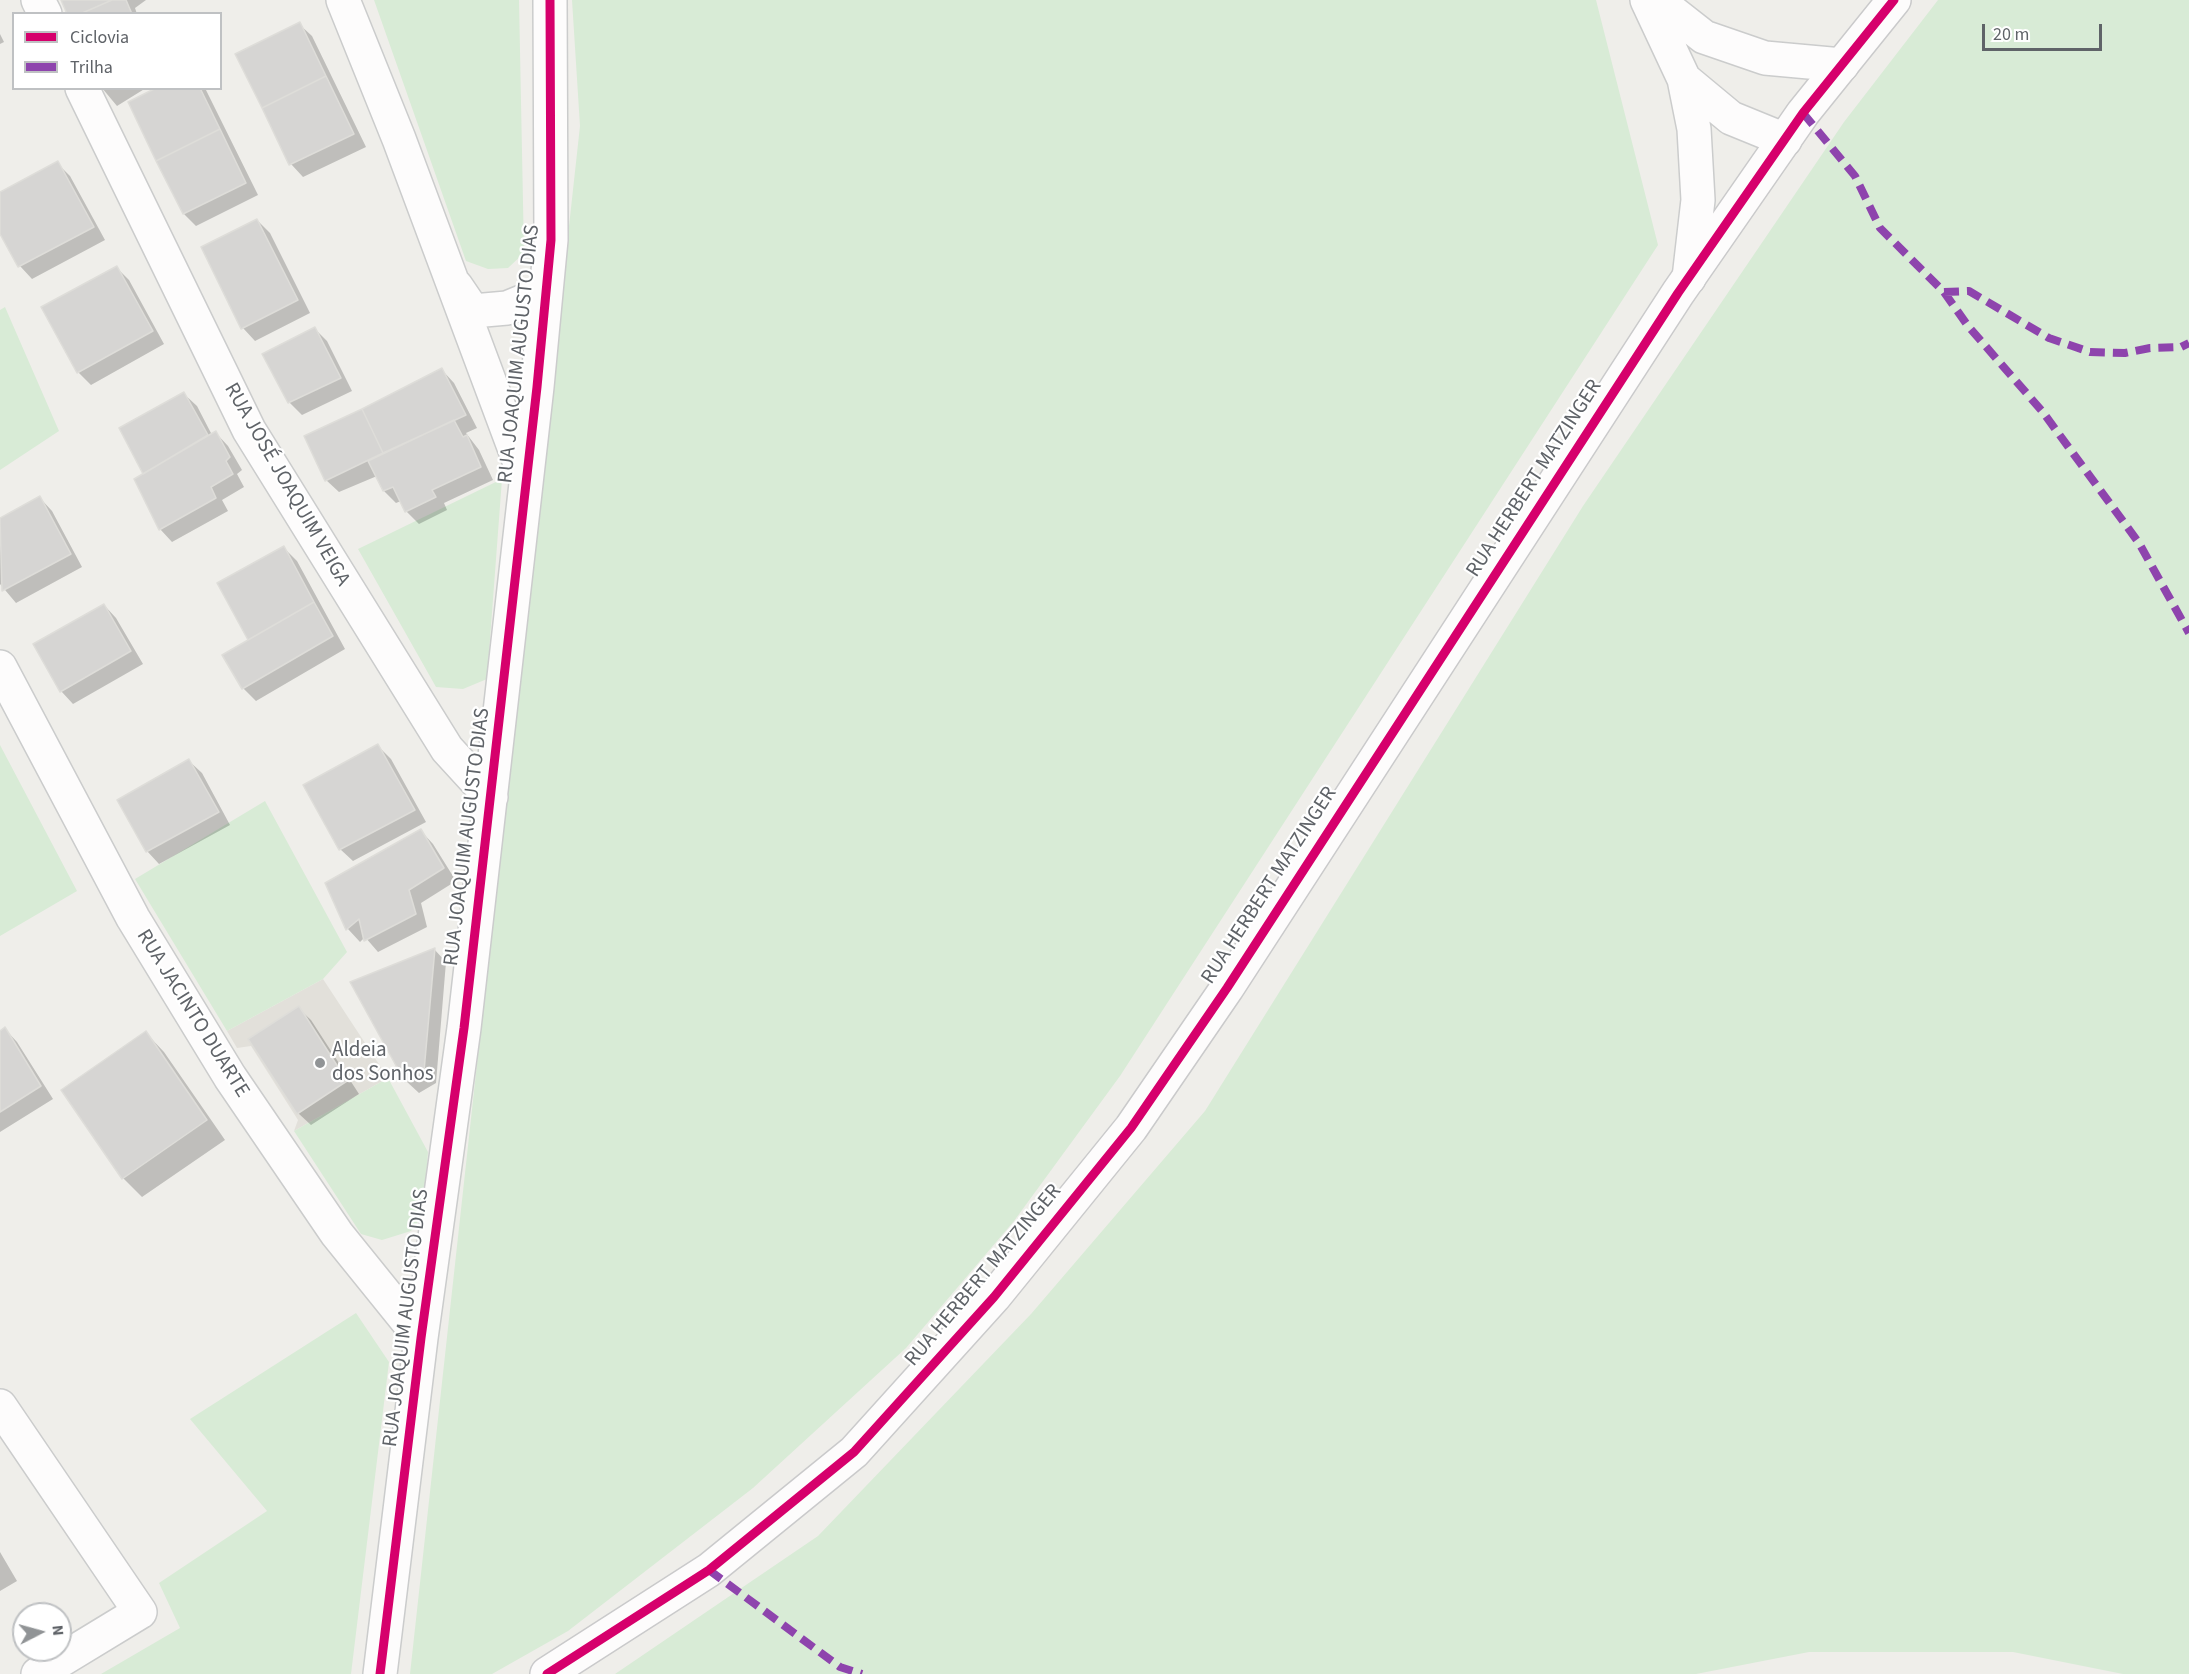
<!DOCTYPE html>
<meta charset="utf-8">
<style>
body{margin:0}
#map{position:relative;width:2189px;height:1674px;overflow:hidden;background:#efeeea;font-family:"Source Sans 3",sans-serif}
canvas{display:block}
.legend{position:absolute;left:12px;top:12px;width:210px;height:78px;box-sizing:border-box;background:#fff;border:2px solid #bfc1c3;margin:0;padding:8px 10px;list-style:none;font-size:18px;color:#5f6368}
.legend li{display:flex;align-items:center;gap:12px;height:30px}
.legend b{width:30px;border:2px solid #bfc1c3}
.north{position:absolute;left:12px;top:1602px;width:60px;height:60px;box-sizing:border-box;background:#fff;border:2px solid #bfc1c3;border-radius:50%;rotate:84deg;font-size:16px;font-weight:700;line-height:24px;text-align:center;color:#5f6368}
.north::after{content:'';display:block;margin:auto;width:21px;height:27px;background:#919496;clip-path:polygon(50% 0,100% 100%,50% 72%,0 100%)}
.scale{position:absolute;left:1982px;top:24px;width:120px;height:27px;box-sizing:border-box;border:3px solid #5f6368;border-top:0;padding-left:8px;font-size:18px;line-height:21px;white-space:nowrap;color:#5f6368;-webkit-text-stroke:4px #fff;paint-order:stroke}
</style>
<div id="map">
<canvas width="2189" height="1674"></canvas>
<ul class="legend">
<li><b style="height:8px;background:#d6006c"></b>Ciclovia</li>
<li><b style="height:8px;background:#8e44ad"></b>Trilha</li>
</ul>
<div class="north">N</div>
<div class="scale">20 m</div>
</div>
<script>
const c = document.querySelector('canvas').getContext('2d');
c.lineJoin = 'round';
function fill(path, color) { c.fillStyle = color; c.fill(path, 'evenodd'); }
const shape = rows => new Path2D(rows.map(r => 'M' + r).join(''));
function trace(path, color, width, dash) { c.strokeStyle = color; c.lineWidth = width; c.lineCap = dash ? 'butt' : 'round'; c.setLineDash(dash || []); c.stroke(path); }
function write(font, color, halo, rows, align = 'center') {
  c.font = font + ' "Source Sans 3",sans-serif'; c.lineWidth = 4.5; c.setLineDash([]); c.textBaseline = 'middle'; c.strokeStyle = halo; c.fillStyle = color; for (const [text, x, y, turn = 0] of rows) {
    c.save(); c.translate(x, y); c.rotate((+turn || 0) * Math.PI / 180); c.textAlign = isNaN(turn) ? turn : align; if (halo) c.strokeText(text, 0, 0); c.fillText(text, 0, 0); c.restore();
  }
}
const education = shape([
 [323,979,388,1078,294,1131,298,1120,251,1046,237,1048,227,1031]
]);
const green = shape([
 [374,0,519,0,524,253,508,268,488,269,466,261],
 [572,0,1596,0,1658,245,1120,1076,1014,1221,906,1348,753,1488,568,1631,492,1674,410,1674,580,126],
 [1938,0,2189,0,2189,1674,2123,1674,2013,1652,1809,1652,1696,1674,615,1674,818,1536,1031,1314,1205,1111,1583,506,1844,122],
 [5,307,59,431,0,470,0,310],
 [502,479,487,679,463,689,436,687,358,549],
 [0,745,77,891,0,936],
 [265,801,347,952,323,979,227,1031,135,879],
 [388,1078,428,1152,423,1215,411,1231,382,1240,361,1234,294,1131],
 [356,1313,389,1362,351,1674,101,1674,180,1628,159,1583,267,1511,190,1419]
]);
const shadow = shape([
 [61,0,146,0,135,8,137,14,67,14],
 [299,24,312,36,366,147,303,177,291,164],
 [0,34,4,42,0,44],
 [102,88,146,88,117,106],
 [160,88,205,88,258,195,196,226,184,214],
 [57,163,70,176,105,240,32,279,20,266,0,231,0,194],
 [257,220,270,233,310,313,255,341,243,328],
 [117,268,129,280,164,344,91,385,78,372],
 [315,329,327,341,352,391,302,415,289,402],
 [442,370,454,383,477,428,466,433,479,450,493,480,444,503,447,510,419,524,406,511,401,501,396,503,384,491,377,476,339,492,326,480,306,436],
 [184,394,197,406,212,435,216,433,228,446,242,470,237,474,244,487,222,500,228,511,172,542,160,529,145,474],
 [40,498,52,511,82,567,16,603,0,584,0,520],
 [284,548,297,561,345,649,256,701,243,688,250,641,219,584],
 [104,605,116,618,143,664,73,704,61,691],
 [378,746,391,759,426,822,353,861,340,849],
 [189,761,202,773,230,825,159,864,147,851],
 [421,831,433,844,456,881,421,903,427,927,378,952,365,937,360,942,348,929,327,884],
 [434,949,446,962,436,1083,419,1093,406,1081],
 [298,1008,311,1020,359,1094,311,1125,298,1113],
 [5,1029,17,1042,53,1099,0,1132,0,1032],
 [146,1033,164,1052,225,1140,142,1197,123,1178,63,1091],
 [0,1552,17,1581,0,1591]
]);
const building = shape([
 [61,0,112,0,80,14,67,14,61,0],
 [112,0,126,0,132,14,80,14,112,0],
 [300,22,326,76,262,108,235,54,300,22],
 [326,76,354,134,289,165,262,108,326,76],
 [156,88,200,88,220,129,156,161,128,102,156,88],
 [220,129,246,183,183,214,156,161,220,129],
 [58,161,94,227,18,267,0,234,0,192,58,161],
 [257,219,298,300,241,329,201,247,257,219],
 [117,266,153,331,77,373,41,307,117,266],
 [315,327,341,378,288,403,262,354,315,327],
 [442,368,466,415,383,453,362,409,442,368],
 [184,392,208,435,143,474,119,428,184,392],
 [362,409,383,453,325,481,304,436,362,409],
 [454,420,463,437,467,435,481,467,432,490,436,497,405,512,393,487,383,491,368,461,454,420],
 [216,431,230,457,226,461,233,474,211,487,216,498,159,530,134,479,216,431],
 [40,496,71,554,2,591,0,518,40,496],
 [284,546,314,602,248,640,217,583,284,546],
 [314,602,333,636,242,689,222,655,314,602],
 [104,604,131,651,60,692,33,644,104,604],
 [378,744,415,810,339,850,303,785,378,744],
 [189,759,219,812,146,852,117,800,189,759],
 [421,829,444,868,409,890,416,914,364,941,359,919,346,930,325,883,421,829],
 [435,948,424,1071,405,1082,350,982,435,948],
 [299,1006,347,1081,297,1114,248,1039,299,1006],
 [5,1027,41,1086,0,1112,0,1031,5,1027],
 [146,1031,207,1120,122,1179,61,1090,146,1031]
]);
const street = shape([
 [38,0,45,14],
 [343,0,399,139,524,474],
 [1647,0,1684,79,1694,129,1698,200,1689,278],
 [1657,0,1704,37,1765,58,1842,65],
 [1684,79,1731,118,1785,140],
 [82,88,249,430,447,749,491,797],
 [456,286,473,311,507,308,546,292],
 [0,667,133,918,230,1077,337,1234,421,1338],
 [0,1406,140,1612,38,1674],
 [380,1674,421,1338,464,1028,537,387,551,240,550,0]
]);
const secondary = shape([
 [547,1674,709,1570,854,1452,994,1297,1131,1128,1227,988,1678,293,1803,113,1894,0]
]);
const quiet = shape([
 [1803,113,1855,176,1880,228,1944,292,1968,326,2042,411,2139,543,2189,633],
 [1944,292,1969,291,2049,338,2090,352,2125,353,2150,348,2181,347,2189,343],
 [709,1570,840,1667,862,1674]
]);
const cycleway = shape([
 [380,1674,421,1338,464,1028,537,387,551,240,550,0],
 [547,1674,709,1570,854,1452,994,1297,1131,1128,1227,988,1678,293,1803,113,1894,0]
]);
const markers = [
 [320,1063,6,"#919496"]
];
const streetNames = [
 ["RUA JOAQUIM AUGUSTO DIAS",520,354,-84],
 ["RUA HERBERT MATZINGER",1535,479,-57],
 ["RUA JOSÉ JOAQUIM VEIGA",286,485,60],
 ["RUA JOAQUIM AUGUSTO DIAS",468,837,-83],
 ["RUA HERBERT MATZINGER",1270,886,-57],
 ["RUA JACINTO DUARTE",192,1014,58],
 ["RUA HERBERT MATZINGER",984,1276,-50],
 ["RUA JOAQUIM AUGUSTO DIAS",407,1318,-83]
];
const poiNames = [
 ["Aldeia",332,1051],
 ["dos Sonhos",332,1075]
];
fill(education, '#e2e0da');
fill(green, '#d8ebd6');
fill(shadow, '#0003');
fill(building, '#d6d5d3');
trace(building, '#deddd9', 1.5);
trace(street, '#cbcccc', 36);
trace(secondary, '#cacacb', 36);
trace(street, '#fdfcfc', 33);
trace(secondary, '#fdfcfc', 33);
trace(quiet, '#8e44ad', 8, [15, 8]);
trace(cycleway, '#d6006c', 9);
for (const [x, y, r, color] of markers) { const dot = new Path2D(); dot.arc(x, y, r, 0, 2 * Math.PI); c.fillStyle = color; c.fill(dot); trace(dot, '#fff', 2); }
write('21px', '#5f6368', '#fff', streetNames);
write('21px', '#5f6368', '#fff', poiNames, 'left');
</script>
